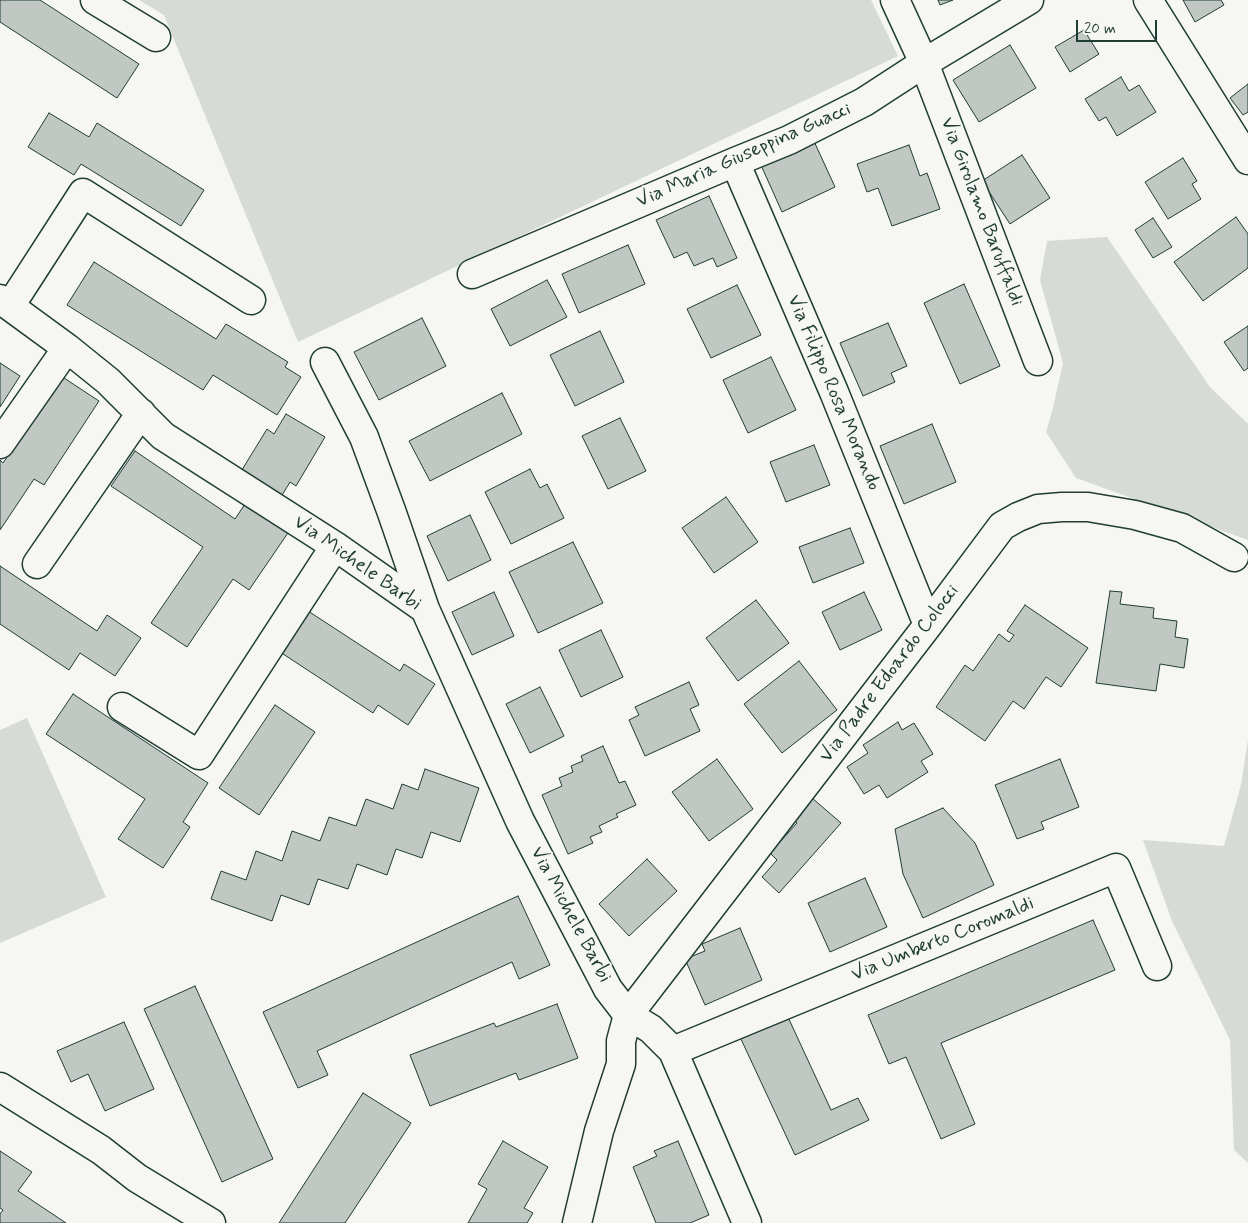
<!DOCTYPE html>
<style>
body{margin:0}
#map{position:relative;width:1248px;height:1223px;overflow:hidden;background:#f6f6f2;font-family:Mynerve,sans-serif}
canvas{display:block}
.scale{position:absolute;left:1076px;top:20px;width:81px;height:22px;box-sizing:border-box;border:2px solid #1f3d34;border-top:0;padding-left:6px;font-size:15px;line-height:18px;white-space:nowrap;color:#1f3d34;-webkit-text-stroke:4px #f6f6f2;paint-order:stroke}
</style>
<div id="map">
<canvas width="1248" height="1223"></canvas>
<div class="scale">20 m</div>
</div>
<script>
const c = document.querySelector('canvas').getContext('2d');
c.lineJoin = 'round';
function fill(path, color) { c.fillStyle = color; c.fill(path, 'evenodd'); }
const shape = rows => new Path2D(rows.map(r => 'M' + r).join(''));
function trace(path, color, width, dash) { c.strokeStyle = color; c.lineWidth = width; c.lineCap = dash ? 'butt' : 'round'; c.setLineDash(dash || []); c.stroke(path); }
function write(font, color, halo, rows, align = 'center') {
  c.font = font + ' Mynerve,sans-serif'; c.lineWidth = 4; c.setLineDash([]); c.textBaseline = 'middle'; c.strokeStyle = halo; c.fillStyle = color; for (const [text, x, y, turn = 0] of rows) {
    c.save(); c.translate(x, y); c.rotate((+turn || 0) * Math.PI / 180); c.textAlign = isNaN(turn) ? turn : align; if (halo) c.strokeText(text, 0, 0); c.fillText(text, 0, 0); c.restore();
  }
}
const green = shape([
 [139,0,871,0,898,56,298,342,164,15],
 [1107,237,1210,387,1248,424,1248,540,1076,478,1046,432,1053,408,1063,363,1040,280,1047,241],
 [27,718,106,897,0,943,0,730],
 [1248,740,1248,1163,1234,1150,1230,1040,1172,921,1143,840,1224,846,1241,785]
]);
const building = shape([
 [0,0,40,0,139,64,117,98,0,22,0,0],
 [938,0,953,0,940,5,938,0],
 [1183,0,1221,0,1224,5,1195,22,1183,0],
 [1084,30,1099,54,1070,72,1055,47,1084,30],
 [1010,45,1036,88,979,122,953,80,1010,45],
 [1121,77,1129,91,1139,85,1156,112,1117,136,1106,117,1099,121,1085,99,1121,77],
 [1248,84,1248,112,1243,115,1230,98,1248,84],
 [49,113,89,137,97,123,204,190,181,226,81,164,74,175,28,147,49,113],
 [813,139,835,187,782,212,760,163,813,139],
 [909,145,920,176,927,173,940,209,892,226,878,188,867,192,857,164,909,145],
 [1022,155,1050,198,1010,224,982,181,1022,155],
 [1183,158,1197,181,1192,184,1201,199,1168,219,1145,182,1183,158],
 [709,196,737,258,717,267,713,258,694,266,687,252,674,258,656,220,709,196],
 [1236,217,1248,234,1248,268,1203,301,1174,262,1236,217],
 [1153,218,1172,247,1153,258,1135,230,1153,218],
 [628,245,645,284,579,313,562,274,628,245],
 [94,262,216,339,226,324,288,362,285,367,301,377,277,415,213,375,203,390,67,305,94,262],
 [547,280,567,317,510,346,491,309,547,280],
 [964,284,1000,366,960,384,924,303,964,284],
 [737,285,761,335,711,358,687,309,737,285],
 [422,318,446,366,379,400,354,352,422,318],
 [888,323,907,366,891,373,895,382,863,396,840,343,888,323],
 [1248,326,1248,368,1244,371,1224,342,1248,326],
 [600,331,624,382,575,406,550,355,600,331],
 [771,357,796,410,748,433,723,380,771,357],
 [0,363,20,376,0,407,0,363],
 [61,376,99,401,44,485,34,479,0,530,0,460,3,463,61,376],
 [502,393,522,434,430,481,409,441,502,393],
 [286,414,325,437,296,486,290,482,278,502,237,478,267,429,274,434,286,414],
 [620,418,646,471,608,489,582,436,620,418],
 [932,424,956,482,904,504,880,446,932,424],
 [814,445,830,485,786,502,770,462,814,445],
 [135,451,235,519,249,498,292,527,249,590,233,579,187,647,151,623,203,547,111,486,135,451],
 [530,469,540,488,547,484,564,518,511,544,485,492,530,469],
 [726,497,758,542,714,573,682,528,726,497],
 [470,515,491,560,448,581,427,536,470,515],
 [850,528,864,563,813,583,799,547,850,528],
 [573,542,603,603,538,633,509,572,573,542],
 [0,566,97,631,107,615,141,638,115,676,80,653,69,670,0,624,0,566],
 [1110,591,1122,592,1120,604,1154,608,1153,618,1177,621,1175,637,1188,639,1184,668,1160,664,1156,691,1096,683,1110,591],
 [494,592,514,636,472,655,452,612,494,592],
 [864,592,882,630,840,650,822,612,864,592],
 [756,600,789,643,738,681,706,638,756,600],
 [1025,605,1088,648,1061,687,1046,677,1024,709,1013,701,985,741,936,707,965,665,973,671,999,634,1009,642,1014,635,1007,631,1025,605],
 [305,609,400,671,404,664,435,684,408,725,378,705,373,713,277,650,305,609],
 [601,630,623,677,581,697,559,650,601,630],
 [799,661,837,710,782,753,744,704,799,661],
 [689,682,699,705,690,709,700,731,645,756,629,720,639,715,635,707,689,682],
 [540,687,564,736,530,753,506,704,540,687],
 [73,694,208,783,183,822,190,827,163,868,118,839,145,799,46,734,73,694],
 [275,705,315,732,259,815,219,788,275,705],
 [898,722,902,730,914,723,933,754,921,761,928,772,887,798,879,785,864,794,847,767,868,753,863,745,898,722],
 [603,746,619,783,625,781,636,805,616,814,618,817,599,826,602,832,590,837,593,843,568,854,542,795,562,786,559,778,573,772,571,766,583,761,581,756,603,746],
 [717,759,753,809,709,841,672,792,717,759],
 [1060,759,1079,807,1041,822,1044,829,1017,839,995,785,1060,759],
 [425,769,479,788,460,842,431,832,422,858,396,849,387,875,357,864,348,889,318,879,309,905,281,895,272,921,211,899,221,871,246,880,256,851,282,861,292,831,320,841,329,817,356,826,366,799,393,809,402,784,418,790,425,769],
 [812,798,841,823,779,893,762,877,777,860,770,853,797,823,793,819,812,798],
 [943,808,975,843,994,885,923,918,903,874,895,829,943,808],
 [647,859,677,891,629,936,599,904,647,859],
 [865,878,887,927,830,952,808,903,865,878],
 [518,896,550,965,519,979,512,962,317,1051,328,1075,298,1088,263,1012,518,896],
 [1093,920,1115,970,941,1043,975,1124,941,1139,906,1057,889,1064,868,1015,1093,920],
 [740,928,762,980,705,1005,685,959,705,951,702,944,740,928],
 [195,986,273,1159,222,1182,144,1009,195,986],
 [557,1004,578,1058,519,1080,516,1073,430,1106,410,1055,494,1023,496,1027,557,1004],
 [787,1015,831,1110,858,1098,869,1120,795,1155,740,1037,787,1015],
 [124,1022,154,1089,105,1111,88,1074,71,1082,57,1051,124,1022],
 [363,1093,411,1123,345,1223,279,1223,363,1093],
 [503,1141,548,1167,524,1208,533,1213,527,1223,468,1223,487,1189,478,1184,503,1141],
 [678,1141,709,1215,690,1223,656,1223,633,1167,657,1156,654,1151,678,1141],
 [0,1151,32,1172,18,1191,66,1223,0,1223,0,1214,3,1210,0,1208,0,1151]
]);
const minor = shape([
 [95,0,156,37],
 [895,0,924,63,1038,361],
 [1148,0,1248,160],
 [735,162,834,392,928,625],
 [472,274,735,162,789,140,864,102,924,63,1029,0],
 [0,299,67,348,108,381,163,436,335,546,425,609,520,821,596,966,608,989,628,1015,651,1029,673,1051,747,1223],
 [10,306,83,193,251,300],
 [325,362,364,437,392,513,425,609],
 [0,444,67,348],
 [37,564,141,413],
 [122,707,199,755,335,546],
 [673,1051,1116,868,1157,966],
 [0,1087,101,1150,137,1178,211,1223],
 [577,1223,599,1131,621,1064,621,1041,628,1015,928,625,1002,526,1018,517,1038,509,1062,507,1088,507,1135,515,1182,528,1234,557]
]);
const streetNames = [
 ["Via Maria Giuseppina Guacci",744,156,-24],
 ["Via Girolamo Baruffaldi",981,212,69],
 ["Via Filippo Rosa Morando",833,393,67],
 ["Via Michele Barbi",357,564,35],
 ["Via Padre Edoardo Colocci",890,674,-53],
 ["Via Michele Barbi",570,915,62],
 ["Via Umberto Coromaldi",943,940,-22]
];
fill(green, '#d6dbd6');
fill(building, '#c1c8c3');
trace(building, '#1f3d34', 1);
trace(minor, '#1f3d34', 31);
trace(minor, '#f6f6f2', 28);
write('20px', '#1f3d34', '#f6f6f2', streetNames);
</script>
